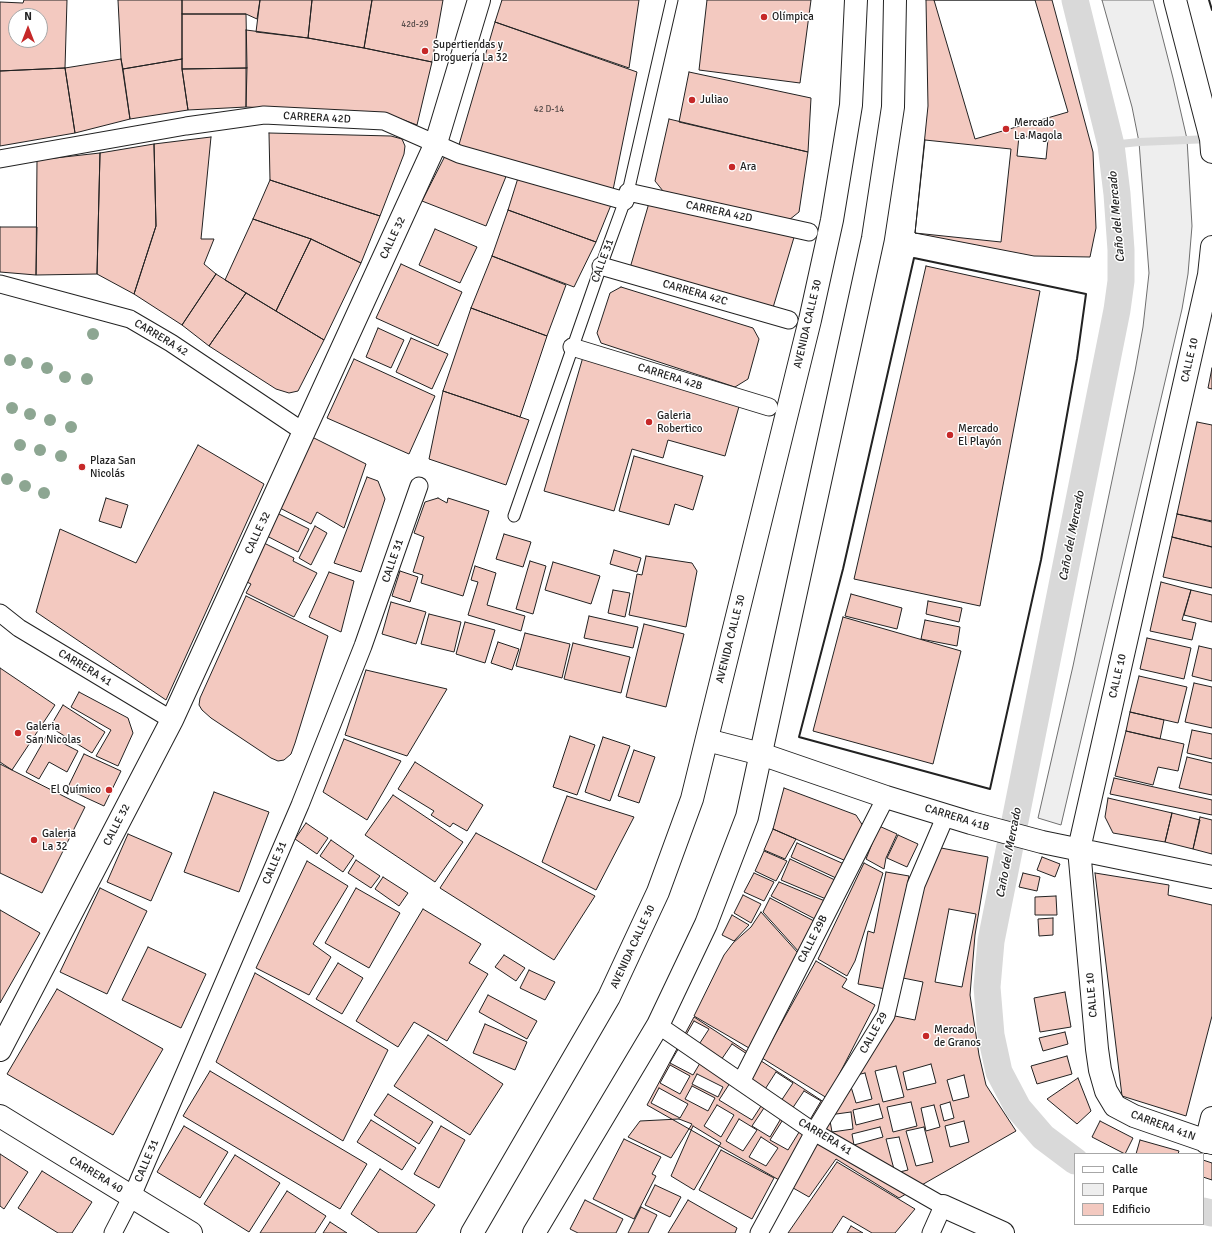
<!DOCTYPE html>
<meta charset="utf-8">
<style>
body{margin:0}
#map{position:relative;width:1212px;height:1233px;overflow:hidden;background:#fff;font-family:Signika,sans-serif}
canvas{display:block}
.legend{position:absolute;left:1074px;top:1153px;width:130px;height:72px;box-sizing:border-box;background:#fff;border:1px solid #a7a7a7;margin:0;padding:5px 7px;list-style:none;font-size:12px;color:#222}
.legend li{display:flex;align-items:center;gap:8px;height:20px}
.legend b{width:20px;border:1px solid #a7a7a7}
.north{position:absolute;left:8px;top:8px;width:40px;height:40px;box-sizing:border-box;background:#fff;border:1px solid #a7a7a7;border-radius:50%;rotate:0deg;font-size:11px;font-weight:700;line-height:16px;text-align:center;color:#222}
.north::after{content:'';display:block;margin:auto;width:14px;height:18px;background:#c62828;clip-path:polygon(50% 0,100% 100%,50% 72%,0 100%)}
</style>
<div id="map">
<canvas width="1212" height="1233"></canvas>
<ul class="legend">
<li><b style="height:5px;background:#fff"></b>Calle</li>
<li><b style="height:11px;background:#eee"></b>Parque</li>
<li><b style="height:11px;background:#f3c9c0"></b>Edificio</li>
</ul>
<div class="north">N</div>
</div>
<script>
const c = document.querySelector('canvas').getContext('2d');
c.lineJoin = 'round';
function fill(path, color) { c.fillStyle = color; c.fill(path, 'evenodd'); }
const shape = rows => new Path2D(rows.map(r => 'M' + r).join(''));
function trace(path, color, width, dash) { c.strokeStyle = color; c.lineWidth = width; c.lineCap = dash ? 'butt' : 'round'; c.setLineDash(dash || []); c.stroke(path); }
function write(font, color, halo, rows, align = 'center') {
  c.font = font + ' Signika,sans-serif'; c.lineWidth = 3; c.setLineDash([]); c.textBaseline = 'middle'; c.strokeStyle = halo; c.fillStyle = color; for (const [text, x, y, turn = 0] of rows) {
    c.save(); c.translate(x, y); c.rotate((+turn || 0) * Math.PI / 180); c.textAlign = isNaN(turn) ? turn : align; if (halo) c.strokeText(text, 0, 0); c.fillText(text, 0, 0); c.restore();
  }
}
const green = shape([
 [1102,0,1153,0,1173,78,1187,139,1192,226,1188,274,1182,309,1061,825,1038,818,1073,666,1135,371,1143,327,1149,273,1139,142,1132,107,1102,0]
]);
const stream = shape([
 [1111,145,1139,142,1210,139]
]);
const canal = shape([
 [1075,1161,1043,1137,1018,1108,999,1072,991,1035,987,987,991,941,1117,310,1121,281,1121,250,1117,194,1111,145,1075,0],
 [1203,1211,1212,1213]
]);
const building = shape([
 [24,0,67,0,65,68,0,71,0,2,23,3,24,0],
 [16,16,40,16,40,40,16,40,16,16],
 [118,0,182,0,182,59,123,69,121,59,118,0],
 [182,0,260,0,257,19,246,14,182,14,182,0],
 [260,0,312,0,308,38,256,32,260,0],
 [312,0,372,0,364,48,308,38,312,0],
 [372,0,443,0,432,62,364,48,372,0],
 [502,0,639,0,629,68,495,22,502,0],
 [707,0,811,0,800,83,699,70,707,0],
 [926,0,1052,0,1093,152,1096,228,1090,257,1034,256,915,233,928,106,926,0],
 [934,0,1035,0,1068,112,975,139,934,0],
 [182,14,246,14,247,68,182,69,182,14],
 [495,22,637,72,613,190,458,148,495,22],
 [246,30,308,38,364,48,432,62,417,125,385,113,246,107,246,30],
 [121,59,130,119,75,133,65,68,121,59],
 [182,59,182,69,188,110,130,119,123,69,182,59],
 [65,68,75,133,0,146,0,71,65,68],
 [247,68,246,107,188,110,182,69,247,68],
 [689,72,811,98,808,152,679,122,689,72],
 [669,119,808,152,799,212,789,220,667,196,655,181,669,119],
 [269,133,391,136,402,139,405,146,404,154,380,216,270,180,269,133],
 [1019,136,1048,139,1046,159,1017,156,1019,136],
 [211,137,201,239,214,239,204,264,216,274,182,325,134,294,156,226,154,144,211,137],
 [925,140,1011,149,1001,242,915,233,925,140],
 [154,144,156,226,134,294,97,274,100,153,154,144],
 [100,153,97,274,36,275,37,160,100,153],
 [445,156,507,174,486,226,422,201,445,156],
 [518,178,611,205,596,242,508,210,518,178],
 [270,180,380,216,361,263,311,239,253,219,270,180],
 [649,203,795,234,772,311,630,268,649,203],
 [508,210,596,242,574,287,492,256,508,210],
 [253,219,311,239,276,311,225,280,253,219],
 [0,227,37,227,36,275,0,272,0,227],
 [435,229,477,247,460,283,419,265,435,229],
 [311,239,361,263,324,340,276,311,311,239],
 [492,256,566,285,547,336,471,308,492,256],
 [401,264,462,292,438,346,376,318,401,264],
 [926,266,1040,291,980,606,854,579,926,266],
 [216,274,246,293,209,346,182,325,216,274],
 [621,287,753,328,759,339,748,379,735,387,601,343,597,333,610,293,621,287],
 [246,293,324,340,298,391,289,393,276,389,209,346,246,293],
 [471,308,547,336,520,417,443,391,471,308],
 [378,328,404,340,391,368,366,357,378,328],
 [411,338,448,354,432,389,396,372,411,338],
 [583,357,740,403,725,456,668,440,663,458,632,449,614,511,544,491,583,357],
 [354,359,435,396,409,454,327,418,354,359],
 [1212,368,1212,389,1208,388,1212,368],
 [443,391,529,420,506,485,429,459,443,391],
 [1197,422,1212,425,1212,521,1177,514,1197,422],
 [312,437,366,464,344,528,317,512,311,524,276,506,312,437],
 [198,445,264,484,166,700,36,612,60,529,136,563,198,445],
 [634,456,703,476,693,510,675,504,669,525,619,511,634,456],
 [367,477,378,481,385,499,361,572,334,563,367,477],
 [106,498,128,505,121,528,99,521,106,498],
 [438,498,447,503,448,498,489,511,463,596,421,583,423,575,413,572,424,537,414,533,425,502,438,498],
 [275,512,309,529,298,552,263,534,275,512],
 [1177,514,1212,522,1212,547,1172,537,1177,514],
 [315,526,327,533,311,565,299,558,315,526],
 [504,534,531,542,523,567,496,559,504,534],
 [1172,537,1212,547,1212,588,1163,577,1172,537],
 [258,540,294,558,293,561,317,573,294,617,246,593,251,584,239,578,258,540],
 [614,550,641,558,637,572,610,564,614,550],
 [646,556,692,563,697,571,686,627,629,615,637,574,642,575,646,556],
 [530,561,546,566,533,614,516,609,530,561],
 [553,562,600,576,591,604,545,590,553,562],
 [475,566,496,573,487,605,525,616,521,631,468,615,478,582,471,580,475,566],
 [400,571,418,577,410,602,392,596,400,571],
 [329,572,354,581,341,632,309,617,329,572],
 [1161,582,1191,590,1182,620,1196,623,1192,640,1150,631,1161,582],
 [613,590,630,593,625,617,608,613,613,590],
 [1191,590,1212,595,1212,622,1184,615,1191,590],
 [851,594,902,608,897,629,845,616,851,594],
 [246,596,328,636,295,743,291,754,284,760,278,761,271,758,211,718,202,710,199,705,200,698,246,596],
 [928,601,962,608,959,622,926,614,928,601],
 [391,602,426,612,416,644,382,634,391,602],
 [429,614,461,622,454,652,421,644,429,614],
 [589,616,638,627,633,648,584,638,589,616],
 [843,617,961,651,933,764,813,731,843,617],
 [925,620,960,627,957,646,921,639,925,620],
 [465,622,495,630,485,663,456,654,465,622],
 [644,624,684,634,666,707,626,697,644,624],
 [525,633,570,644,562,678,516,666,525,633],
 [1147,638,1191,648,1184,679,1140,669,1147,638],
 [498,642,519,649,512,670,491,663,498,642],
 [573,643,630,657,621,693,564,679,573,643],
 [1199,646,1212,649,1212,681,1192,676,1199,646],
 [0,668,55,705,12,770,0,762,0,668],
 [366,670,447,689,407,756,345,735,366,670],
 [1139,676,1187,687,1178,723,1130,712,1139,676],
 [1194,683,1212,687,1212,728,1185,722,1194,683],
 [79,692,128,718,133,733,118,766,96,756,111,730,71,707,79,692],
 [63,705,105,732,92,753,50,727,63,705],
 [1130,712,1164,720,1160,739,1126,731,1130,712],
 [1192,730,1212,734,1212,759,1187,753,1192,730],
 [1126,731,1184,744,1178,771,1158,767,1153,785,1115,776,1126,731],
 [47,735,78,751,67,772,49,762,39,779,26,772,47,735],
 [570,736,595,745,577,795,553,787,570,736],
 [603,737,630,746,610,801,585,792,603,737],
 [344,739,401,761,367,820,323,792,344,739],
 [634,750,655,757,639,803,618,796,634,750],
 [84,754,121,771,104,806,67,789,84,754],
 [1187,757,1212,763,1212,795,1179,788,1187,757],
 [415,762,483,805,467,831,453,823,450,827,431,815,434,811,398,789,415,762],
 [0,764,85,807,42,893,0,873,0,764],
 [1114,778,1212,800,1212,815,1110,794,1114,778],
 [784,788,856,815,863,826,846,861,773,829,784,788],
 [214,792,269,812,239,892,184,872,214,792],
 [393,795,463,842,435,882,365,835,393,795],
 [567,796,634,817,596,890,542,862,567,796],
 [1108,798,1172,813,1165,842,1113,833,1105,817,1108,798],
 [1172,813,1200,820,1193,849,1165,842,1172,813],
 [1200,817,1212,820,1212,854,1193,849,1200,817],
 [306,823,328,838,317,854,295,839,306,823],
 [879,826,897,834,886,858,884,869,866,859,879,826],
 [773,829,796,839,785,859,764,850,773,829],
 [476,833,595,896,554,960,440,888,476,833],
 [128,834,172,853,151,901,107,882,128,834],
 [898,835,918,844,907,867,887,858,898,835],
 [331,840,354,856,343,872,320,856,331,840],
 [797,843,844,864,836,878,791,857,797,843],
 [936,847,988,857,975,935,970,995,979,1055,986,1085,1016,1131,899,1198,836,1159,809,1197,647,1105,694,1017,833,1108,887,1018,918,888,936,847],
 [764,851,787,861,776,881,755,871,764,851],
 [1042,857,1060,864,1055,877,1037,870,1042,857],
 [790,859,835,880,826,899,781,880,790,859],
 [356,860,380,876,371,888,348,873,356,860],
 [307,861,348,886,313,944,331,957,309,995,256,968,307,861],
 [864,863,883,873,855,961,847,976,818,959,864,863],
 [886,872,909,876,886,989,858,984,868,931,874,933,886,872],
 [754,873,774,882,764,901,744,892,754,873],
 [1023,873,1040,877,1037,891,1019,887,1023,873],
 [1095,873,1169,885,1168,895,1212,905,1212,1016,1186,1116,1122,1096,1095,873],
 [383,877,408,893,399,906,375,889,383,877],
 [779,882,825,901,815,919,771,896,779,882],
 [100,888,147,911,107,994,60,972,100,888],
 [356,888,400,913,369,968,325,943,356,888],
 [743,895,761,904,751,923,734,913,743,895],
 [1056,896,1057,915,1035,915,1035,897,1056,896],
 [770,898,814,921,799,952,763,912,770,898],
 [423,909,481,944,469,963,488,974,447,1041,414,1022,398,1047,356,1021,423,909],
 [949,909,976,914,962,987,935,982,949,909],
 [0,910,40,933,0,1003,0,910],
 [761,912,798,953,749,1048,694,1016,724,955,733,943,751,927,761,912],
 [732,915,749,925,734,941,722,935,732,915],
 [1053,918,1053,935,1039,936,1038,919,1053,918],
 [148,947,206,974,181,1028,122,1000,148,947],
 [504,955,525,968,516,981,495,967,504,955],
 [816,961,847,979,842,987,875,1005,827,1098,762,1058,816,961],
 [338,963,363,978,342,1014,316,999,338,963],
 [529,970,555,982,545,1000,520,988,529,970],
 [255,973,388,1050,343,1141,216,1062,255,973],
 [898,977,923,982,915,1020,890,1015,898,977],
 [57,989,163,1049,113,1135,7,1074,57,989],
 [1065,992,1071,1027,1040,1032,1034,998,1065,992],
 [488,995,537,1021,527,1039,479,1012,488,995],
 [694,1021,709,1029,696,1049,683,1040,694,1021],
 [485,1024,527,1042,515,1070,473,1053,485,1024],
 [1065,1032,1068,1044,1043,1051,1039,1038,1065,1032],
 [428,1035,503,1084,470,1135,394,1086,428,1035],
 [732,1044,747,1054,736,1074,719,1063,732,1044],
 [680,1046,703,1058,693,1075,670,1063,680,1046],
 [1067,1056,1072,1074,1037,1084,1031,1066,1067,1056],
 [931,1064,936,1083,907,1090,903,1072,931,1064],
 [670,1065,690,1076,680,1094,660,1083,670,1065],
 [896,1066,904,1097,883,1102,875,1071,896,1066],
 [210,1071,367,1164,340,1209,183,1116,210,1071],
 [776,1072,793,1083,779,1104,762,1094,776,1072],
 [865,1073,872,1099,856,1103,848,1077,865,1073],
 [697,1074,723,1087,718,1097,692,1084,697,1074],
 [964,1075,969,1097,953,1101,947,1080,964,1075],
 [1078,1078,1091,1111,1077,1124,1047,1099,1078,1078],
 [730,1083,763,1103,752,1120,719,1100,730,1083],
 [692,1086,715,1098,708,1111,685,1099,692,1086],
 [659,1088,688,1104,680,1118,651,1103,659,1088],
 [804,1091,821,1101,808,1123,790,1112,804,1091],
 [388,1094,433,1122,419,1144,374,1115,388,1094],
 [911,1102,917,1126,893,1132,887,1107,911,1102],
 [950,1102,954,1118,944,1121,940,1105,950,1102],
 [879,1104,883,1118,856,1125,853,1110,879,1104],
 [717,1105,734,1115,721,1137,704,1126,717,1105],
 [766,1105,783,1115,770,1137,752,1126,766,1105],
 [934,1105,940,1127,926,1131,921,1108,934,1105],
 [851,1112,853,1129,832,1132,829,1115,851,1112],
 [784,1118,801,1129,788,1150,770,1140,784,1118],
 [679,1119,692,1124,671,1158,628,1137,640,1121,679,1119],
 [739,1119,757,1130,743,1151,726,1141,739,1119],
 [371,1120,416,1148,402,1170,357,1142,371,1120],
 [964,1121,969,1142,950,1147,945,1126,964,1121],
 [1100,1121,1133,1138,1125,1154,1092,1137,1100,1121],
 [184,1126,228,1152,200,1198,157,1172,184,1126],
 [441,1126,465,1140,439,1188,414,1174,441,1126],
 [693,1126,721,1143,694,1190,671,1176,693,1126],
 [880,1127,883,1137,854,1145,852,1134,880,1127],
 [924,1127,933,1162,916,1166,906,1131,924,1127],
 [761,1137,778,1148,766,1166,749,1157,761,1137],
 [899,1137,908,1170,895,1173,886,1139,899,1137],
 [624,1139,661,1157,652,1174,656,1176,634,1219,593,1199,624,1139],
 [1140,1140,1179,1151,1178,1154,1136,1154,1140,1140],
 [721,1150,774,1178,752,1219,699,1190,721,1150],
 [0,1154,28,1172,4,1209,0,1206,0,1154],
 [235,1155,280,1183,249,1232,204,1204,235,1155],
 [1203,1160,1212,1163,1212,1180,1203,1177,1203,1160],
 [837,1162,915,1209,895,1233,872,1233,843,1216,832,1233,788,1233,837,1162],
 [380,1169,435,1205,416,1233,379,1233,351,1214,380,1169],
 [42,1171,92,1202,72,1233,58,1233,18,1208,42,1171],
 [655,1185,681,1197,670,1217,645,1205,655,1185],
 [287,1191,326,1216,315,1233,260,1233,287,1191],
 [585,1200,623,1219,616,1233,578,1233,570,1229,585,1200],
 [688,1200,737,1228,735,1233,668,1233,688,1200],
 [641,1207,657,1215,648,1233,628,1233,641,1207],
 [330,1222,347,1233,323,1233,330,1222],
 [851,1226,863,1233,847,1233,851,1226]
]);
const service = shape([
 [514,516,601,266,628,192,672,0]
]);
const pedestrian = shape([
 [0,159,186,126,264,115,384,121,459,154,625,201],
 [628,192,809,232],
 [601,266,789,320],
 [0,284,130,319,171,343,304,432],
 [572,347,769,407],
 [0,613,19,628,172,720],
 [658,1025,814,1132,943,1206,931,1233],
 [741,1082,886,797],
 [113,1233,132,1196,300,805,363,646,419,486],
 [759,1233,814,1132,886,1015,916,885,946,815]
]);
const minor = shape([
 [1175,0,1211,139,1212,152],
 [1212,247,1209,275,1079,849,1097,1049,1100,1070,1106,1091,1115,1106,1134,1116,1212,1143],
 [707,740,761,754,886,797,971,823,1042,842,1212,877],
 [0,1050,172,720,436,143,479,0],
 [1206,1142,1212,1118],
 [943,1206,1003,1233]
]);
const tertiary = shape([
 [0,1116,191,1233]
]);
const trunk = shape([
 [472,1233,609,997,658,892,692,799,810,320,832,220,851,105,856,0],
 [534,1233,658,1025,706,924,747,817,873,238,893,107,895,0]
]);
const wall = shape([
 [1209,0,1212,10],
 [914,258,1086,294,1077,359,1041,560,990,789,799,737,843,569,914,258]
]);
const trees = [
 [93,334],
 [10,360],
 [27,363],
 [47,368],
 [65,377],
 [87,379],
 [12,408],
 [30,414],
 [50,420],
 [71,427],
 [20,445],
 [40,450],
 [61,456],
 [7,479],
 [25,486],
 [44,493]
];
const markers = [
 [764,17,4,"#c62828"],
 [425,51,4,"#c62828"],
 [692,100,4,"#c62828"],
 [1006,129,4,"#c62828"],
 [732,167,4,"#c62828"],
 [649,422,4,"#c62828"],
 [950,435,4,"#c62828"],
 [82,467,4,"#c62828"],
 [18,733,4,"#c62828"],
 [109,790,4,"#c62828"],
 [34,840,4,"#c62828"],
 [926,1036,4,"#c62828"]
];
const numberNames = [
 ["42d-29",415,25],
 ["42 D-14",549,110]
];
const poiNames = [
 ["Olímpica",772,17],
 ["Supertiendas y",433,45],
 ["Droguería La 32",433,58],
 ["Juliao",700,100],
 ["Mercado",1014,123],
 ["La Magola",1014,136],
 ["Ara",740,167],
 ["Galeria",657,416],
 ["Robertico",657,429],
 ["Mercado",958,429],
 ["El Playón",958,442],
 ["Plaza San",90,461],
 ["Nicolás",90,474],
 ["Galeria",26,727],
 ["San Nicolas",26,740],
 ["El Químico",101,790,"right"],
 ["Galeria",42,834],
 ["La 32",42,847],
 ["Mercado",934,1030],
 ["de Granos",934,1043]
];
const streetNames = [
 ["CARRERA 42D",317,118,3],
 ["CARRERA 42D",719,212,12],
 ["CALLE 32",393,238,-65],
 ["CALLE 31",603,261,-70],
 ["CARRERA 42C",695,293,16],
 ["AVENIDA CALLE 30",808,324,-77],
 ["CARRERA 42",161,338,31],
 ["CALLE 10",1190,360,-77],
 ["CARRERA 42B",670,377,17],
 ["CALLE 32",258,533,-65],
 ["CALLE 31",393,561,-71],
 ["AVENIDA CALLE 30",731,639,-76],
 ["CARRERA 41",85,668,31],
 ["CALLE 10",1118,676,-77],
 ["CARRERA 41B",957,818,17],
 ["CALLE 32",117,825,-63],
 ["CALLE 31",275,863,-67],
 ["CALLE 29B",813,939,-63],
 ["AVENIDA CALLE 30",633,947,-65],
 ["CALLE 10",1092,995,-95],
 ["CALLE 29",874,1033,-61],
 ["CARRERA 41N",1163,1126,20],
 ["CARRERA 41",825,1137,31],
 ["CALLE 31",147,1161,-67],
 ["CARRERA 40",96,1175,31]
];
const waterNames = [
 ["Caño del Mercado",1117,217,-95],
 ["Caño del Mercado",1072,536,-79],
 ["Caño del Mercado",1009,853,-79]
];
fill(green, '#eee');
trace(green, '#6f6f6f', 1);
trace(stream, '#d9d9d9', 8);
trace(canal, '#d9d9d9', 27);
fill(building, '#f3c9c0');
trace(building, '#222', 1);
trace(service, '#222', 13);
trace(pedestrian, '#222', 19);
trace(minor, '#222', 24);
trace(tertiary, '#222', 24);
trace(trunk, '#222', 24);
trace(service, '#fff', 11);
trace(pedestrian, '#fff', 17);
trace(minor, '#fff', 22);
trace(tertiary, '#fff', 22);
trace(trunk, '#fff', 22);
trace(wall, '#222', 2);
c.fillStyle = '#8da692';
for (const [x, y] of trees) { c.beginPath(); c.arc(x, y, 6, 0, 2 * Math.PI); c.fill(); }
for (const [x, y, r, color] of markers) { const dot = new Path2D(); dot.arc(x, y, r, 0, 2 * Math.PI); c.fillStyle = color; c.fill(dot); trace(dot, '#fff', 1.5); }
write('9px', '#564c4a', null, numberNames);
write('11px', '#222', '#fff', poiNames, 'left');
write('11px', '#222', '#fff', streetNames);
write('italic 12px', '#222', '#fff', waterNames);
</script>
